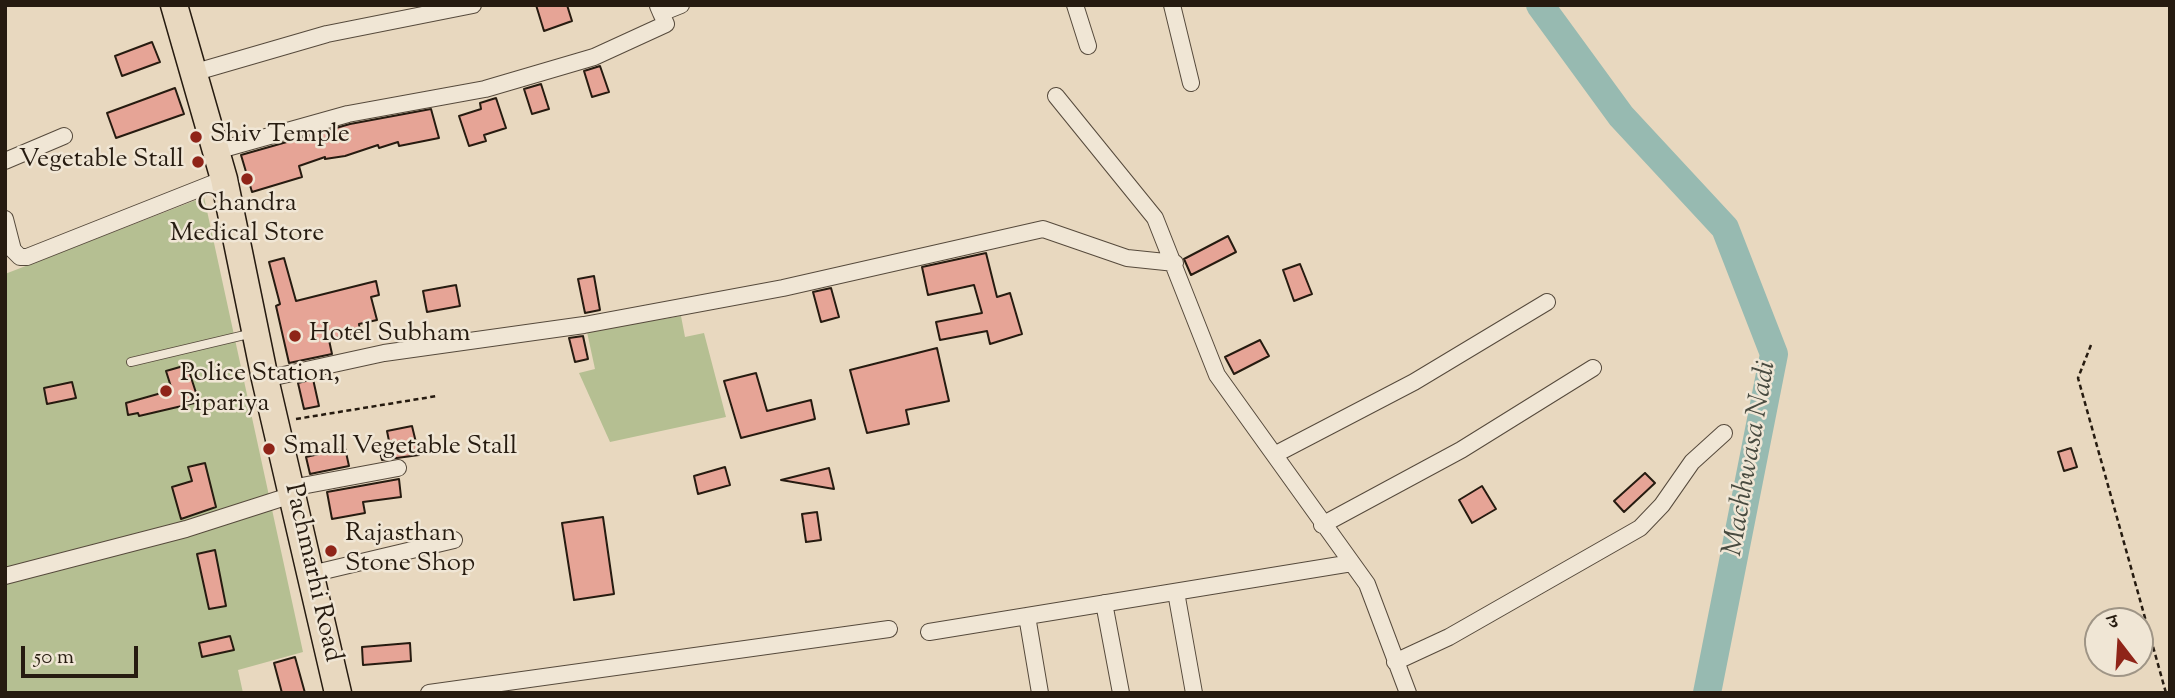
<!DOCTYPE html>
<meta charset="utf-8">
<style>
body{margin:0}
#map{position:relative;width:2175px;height:698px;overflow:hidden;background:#e8d8bf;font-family:"Sorts Mill Goudy","Noto Serif Devanagari",serif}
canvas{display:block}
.frame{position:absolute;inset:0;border:7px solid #261b10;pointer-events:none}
.north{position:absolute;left:2084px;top:607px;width:70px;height:70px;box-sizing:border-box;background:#f0e6d5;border:2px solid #9f9586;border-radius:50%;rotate:343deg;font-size:19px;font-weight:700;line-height:28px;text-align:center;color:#261b10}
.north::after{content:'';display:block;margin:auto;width:24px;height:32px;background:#8f2418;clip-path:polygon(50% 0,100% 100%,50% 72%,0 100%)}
.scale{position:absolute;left:21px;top:646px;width:117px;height:32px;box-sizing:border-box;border:4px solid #261b10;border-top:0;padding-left:9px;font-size:21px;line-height:24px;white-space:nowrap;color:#261b10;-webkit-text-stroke:5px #f0e6d5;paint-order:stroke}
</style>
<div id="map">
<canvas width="2175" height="698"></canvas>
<div class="frame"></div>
<div class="north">उ</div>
<div class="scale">50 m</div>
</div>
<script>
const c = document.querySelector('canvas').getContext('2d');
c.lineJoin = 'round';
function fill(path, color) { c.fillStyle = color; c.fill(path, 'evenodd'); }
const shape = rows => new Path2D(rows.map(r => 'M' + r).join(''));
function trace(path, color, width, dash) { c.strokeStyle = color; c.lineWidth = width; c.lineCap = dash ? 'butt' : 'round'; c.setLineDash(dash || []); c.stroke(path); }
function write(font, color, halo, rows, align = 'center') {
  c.font = font + ' "Sorts Mill Goudy",serif'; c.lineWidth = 5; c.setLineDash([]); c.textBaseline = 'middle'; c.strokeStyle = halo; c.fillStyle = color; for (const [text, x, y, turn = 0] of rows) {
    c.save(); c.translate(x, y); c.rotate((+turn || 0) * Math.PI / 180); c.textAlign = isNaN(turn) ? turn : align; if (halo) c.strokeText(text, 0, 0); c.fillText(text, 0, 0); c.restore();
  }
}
const green = shape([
 [204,197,303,652,238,670,243,693,5,693,5,274],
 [681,316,685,337,704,333,726,417,610,442,579,373,595,369,587,332]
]);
const river = shape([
 [1540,5,1621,116,1725,228,1774,354,1707,693]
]);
const building = shape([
 [536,5,567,5,572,21,544,31,536,5],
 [152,42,160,62,122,76,115,56,152,42],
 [600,66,609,92,592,97,584,71,600,66],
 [541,84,549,109,532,114,524,89,541,84],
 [175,88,184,114,116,138,107,113,175,88],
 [496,98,506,128,484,135,486,141,469,146,459,116,481,109,480,103,496,98],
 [431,109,439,138,399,146,398,142,379,148,378,145,345,156,325,159,325,157,299,166,302,177,252,192,241,155,350,124,431,109],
 [1228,236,1236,252,1191,275,1184,259,1228,236],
 [986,253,997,297,1010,293,1022,334,990,344,987,331,940,340,936,322,982,313,974,285,928,295,922,267,986,253],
 [284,258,296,301,376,281,379,295,371,297,377,320,359,324,360,332,329,340,332,354,289,363,276,306,280,304,269,262,284,258],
 [1300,264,1312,294,1294,301,1283,270,1300,264],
 [594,276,600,310,585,313,578,279,594,276],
 [456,285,460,306,427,312,423,291,456,285],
 [831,288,839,317,821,322,813,292,831,288],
 [583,336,588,359,575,362,569,338,583,336],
 [1260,340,1269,356,1234,374,1225,357,1260,340],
 [937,348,949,401,906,410,909,424,867,433,850,370,937,348],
 [187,365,199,402,139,416,138,413,128,415,126,403,172,390,166,371,187,365],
 [756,373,767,411,811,400,815,419,741,438,724,381,756,373],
 [313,379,319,406,304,409,298,383,313,379],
 [72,382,76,398,47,404,44,388,72,382],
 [412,426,419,455,382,460,379,449,390,446,387,431,412,426],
 [345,448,349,466,310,474,306,457,345,448],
 [2071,448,2077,467,2064,471,2058,452,2071,448],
 [205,463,216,507,181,519,172,487,192,481,188,467,205,463],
 [725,467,730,485,698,494,694,476,725,467],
 [829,468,834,489,781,480,829,468],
 [1645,473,1655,483,1624,512,1614,501,1645,473],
 [399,479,401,497,363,502,365,513,332,519,327,492,399,479],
 [1482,486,1496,509,1472,523,1459,500,1482,486],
 [817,512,821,540,806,542,802,514,817,512],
 [603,517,614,594,574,600,562,523,603,517],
 [215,550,226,606,209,609,197,554,215,550],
 [230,636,234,650,202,657,199,643,230,636],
 [410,643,411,661,363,665,362,647,410,643],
 [295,657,305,693,282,693,274,663,295,657]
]);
const path = shape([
 [2091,345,2078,378,2166,693],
 [296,419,437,396]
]);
const service = shape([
 [131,362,253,333]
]);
const minor = shape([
 [1075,5,1088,46],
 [1172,5,1191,83],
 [658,6,661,13,681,5],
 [196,72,327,34,473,5],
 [1056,96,1155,218,1217,375,1367,584,1408,693],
 [216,151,348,114,485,89,594,57,666,24,661,13],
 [5,161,64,136],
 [5,219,13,250,20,257,27,257,224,179],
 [265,379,384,353,584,325,783,288,1043,229,1127,258,1175,263],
 [1276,454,1414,382,1547,302],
 [291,488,398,468],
 [1322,525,1461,450,1593,368],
 [311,574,454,540],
 [5,576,186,529,292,495],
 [1176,592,1194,693],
 [1104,603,1121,693],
 [1027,616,1040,693],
 [929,632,1352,563],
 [1395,662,1449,637,1640,528,1662,505,1692,462,1724,433],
 [429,693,889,629]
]);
const primary = shape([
 [174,5,224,179,265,379,338,693]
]);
const markers = [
 [196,137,7,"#8f2418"],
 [198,162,7,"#8f2418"],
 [247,179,7,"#8f2418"],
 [295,336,7,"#8f2418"],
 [166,391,7,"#8f2418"],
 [269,449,7,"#8f2418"],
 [331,551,7,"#8f2418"]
];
const poiNames = [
 ["Shiv Temple",210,137],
 ["Vegetable Stall",184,162,"right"],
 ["Chandra",247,206,"center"],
 ["Medical Store",247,236,"center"],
 ["Hotel Subham",309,336],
 ["Police Station,",180,376],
 ["Pipariya",180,406],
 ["Small Vegetable Stall",283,449],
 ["Rajasthan",345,536],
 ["Stone Shop",345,566]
];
const streetNames = [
 ["Pachmarhi Road",311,573,77]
];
const waterNames = [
 ["Machhwasa Nadi",1752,459,-80]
];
fill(green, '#b5bf92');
trace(river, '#97bab1', 28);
fill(building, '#e6a496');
trace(building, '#261b10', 2);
trace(service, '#564a3c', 10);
trace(minor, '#564a3c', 18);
trace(primary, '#261b10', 29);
trace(path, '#261b10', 2.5, [5, 3.5]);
trace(service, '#f0e6d5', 8);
trace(minor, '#f0e6d5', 16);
trace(primary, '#e8d8bf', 26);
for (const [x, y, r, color] of markers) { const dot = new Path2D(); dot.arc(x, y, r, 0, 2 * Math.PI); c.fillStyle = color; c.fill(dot); trace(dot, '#f0e6d5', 2.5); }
write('26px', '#261b10', '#f0e6d5', poiNames, 'left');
write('26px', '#261b10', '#f0e6d5', streetNames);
write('italic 28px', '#484b40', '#f0e6d5', waterNames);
</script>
